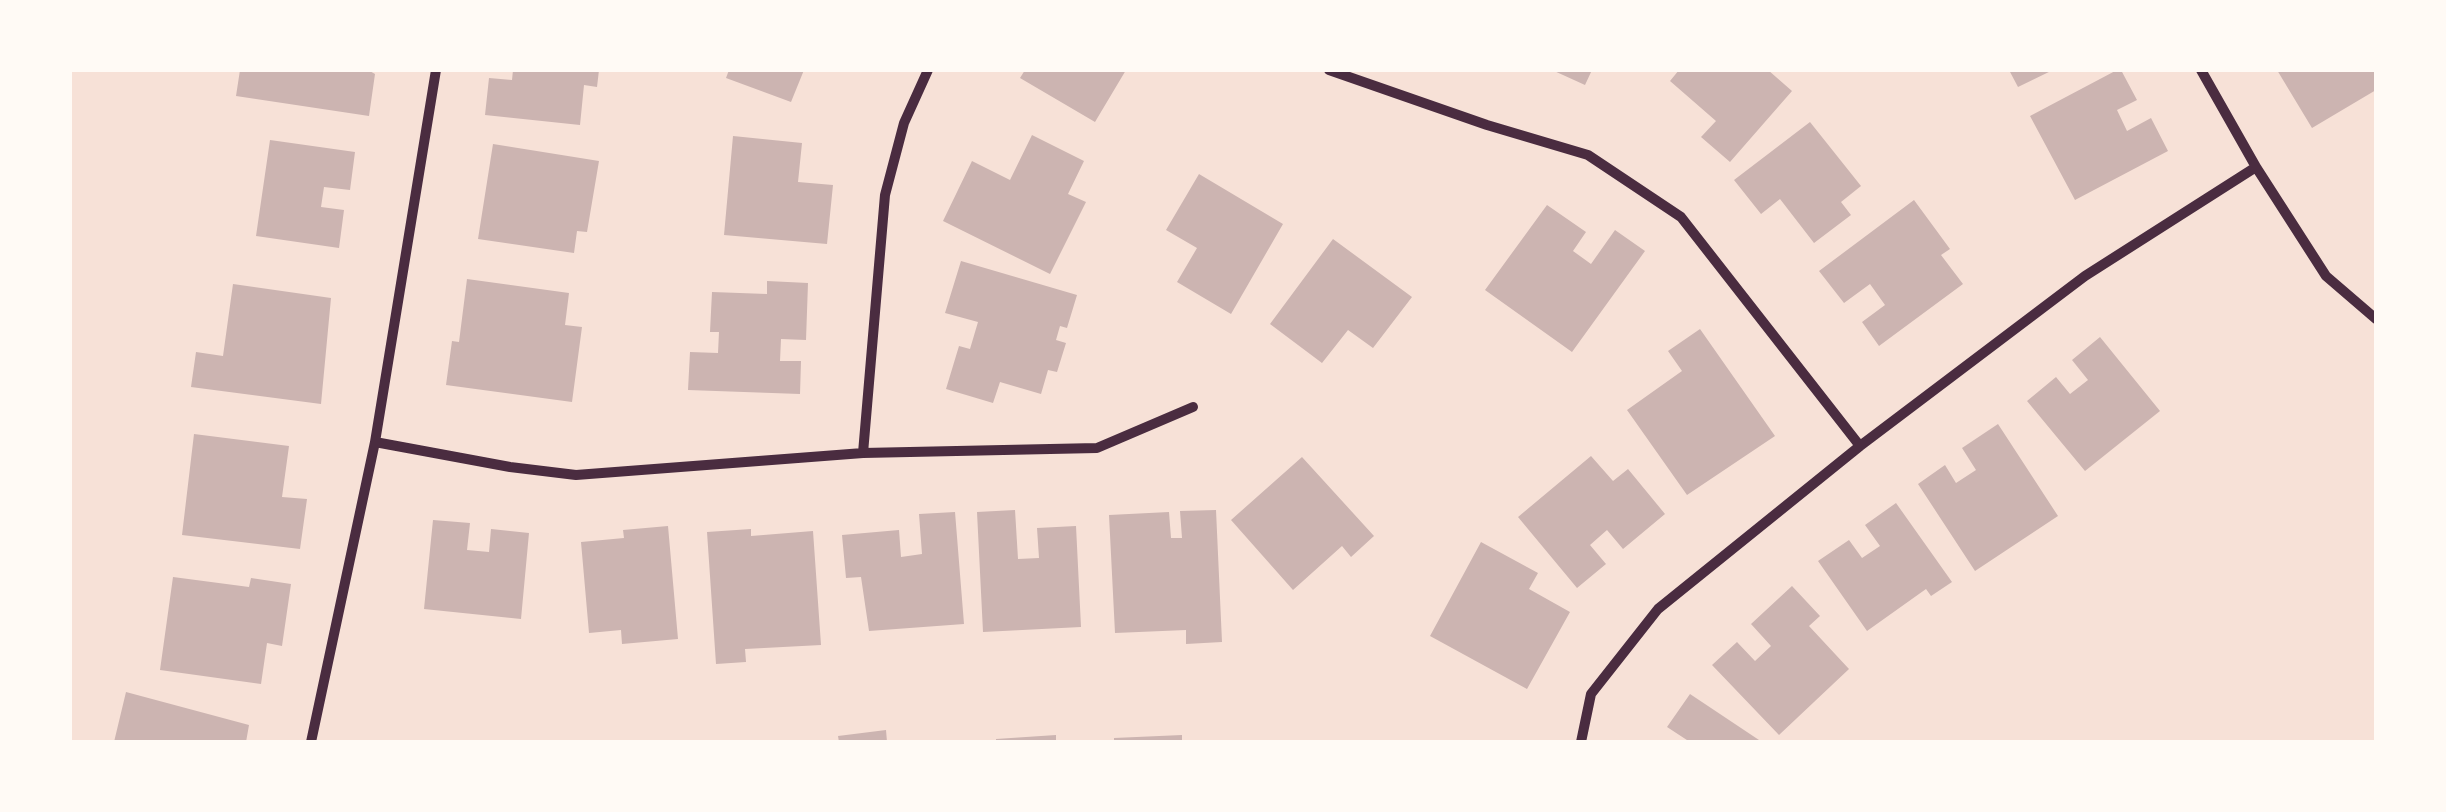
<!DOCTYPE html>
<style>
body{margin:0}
#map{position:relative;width:2446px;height:812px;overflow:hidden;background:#f7e1d7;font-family:Karla,sans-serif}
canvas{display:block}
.frame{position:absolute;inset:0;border:72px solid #fffaf5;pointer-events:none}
</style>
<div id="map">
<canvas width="2446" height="812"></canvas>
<div class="frame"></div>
</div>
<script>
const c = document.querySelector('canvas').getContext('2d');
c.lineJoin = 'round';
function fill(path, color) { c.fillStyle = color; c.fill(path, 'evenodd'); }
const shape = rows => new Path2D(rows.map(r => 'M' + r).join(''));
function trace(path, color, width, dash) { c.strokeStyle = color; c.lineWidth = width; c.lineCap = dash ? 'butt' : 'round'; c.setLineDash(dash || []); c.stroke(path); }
const building = shape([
 [240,70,368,70,375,74,369,116,236,96],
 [513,70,599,70,597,87,584,85,580,125,485,115,489,78,512,80],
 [729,70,804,70,791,102,726,78],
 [1025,70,1126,70,1095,122,1020,78],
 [1552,70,1592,70,1585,85],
 [1679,70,1768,70,1792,91,1730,162,1701,137,1716,121,1670,81],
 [2009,70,2053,70,2018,87],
 [2117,70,2121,70,2137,100,2117,110,2127,131,2151,118,2168,151,2075,200,2030,116],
 [2277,70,2376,70,2376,90,2312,128],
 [1810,122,1861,186,1841,202,1851,215,1814,243,1780,199,1761,214,1734,180],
 [1032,135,1084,161,1068,194,1086,202,1050,274,943,221,972,161,1010,180],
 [733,136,802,143,798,182,833,185,827,244,724,235],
 [270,140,355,152,350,190,324,187,321,207,344,210,339,248,256,236],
 [493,144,599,161,587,232,577,231,574,253,478,239],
 [1199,174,1283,224,1231,314,1177,282,1197,248,1166,230],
 [1914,200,1950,249,1941,255,1963,284,1879,346,1862,322,1885,305,1870,284,1844,303,1819,271],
 [1547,205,1586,232,1573,251,1591,264,1615,230,1645,251,1572,352,1485,290],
 [1333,239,1412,297,1373,348,1348,330,1322,363,1270,324],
 [961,261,1077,295,1067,328,1060,326,1056,340,1066,343,1057,372,1048,370,1041,394,1000,382,993,403,946,389,959,346,970,349,978,322,945,313],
 [467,279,569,293,565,325,582,327,572,402,446,385,452,341,459,342],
 [767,281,808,283,806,340,781,339,780,361,801,361,800,394,688,390,690,352,718,353,719,332,710,332,712,292,767,294],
 [233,284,331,298,321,404,191,387,196,352,223,356],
 [1700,329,1775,436,1687,495,1627,410,1682,371,1668,351],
 [2100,337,2160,411,2085,471,2027,401,2056,377,2070,394,2088,380,2072,360],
 [1998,424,2058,516,1975,571,1918,484,1945,465,1956,483,1976,470,1962,448],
 [194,434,289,446,282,497,307,499,300,549,182,535],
 [1591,456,1613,481,1628,469,1665,514,1623,549,1607,530,1590,545,1606,564,1577,588,1518,517],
 [1302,457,1374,536,1351,557,1342,546,1293,590,1231,520],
 [1896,503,1952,582,1931,596,1926,589,1867,631,1818,561,1849,540,1862,558,1880,546,1865,525],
 [1015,510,1018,559,1039,558,1037,528,1076,526,1081,627,983,632,977,512],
 [1216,510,1222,642,1186,644,1186,630,1115,633,1109,515,1169,512,1171,538,1182,538,1180,511],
 [955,512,964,624,869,631,861,577,846,578,842,535,899,530,901,557,922,554,919,514],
 [433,520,470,523,467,550,489,552,491,529,529,533,521,619,424,609],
 [668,526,678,639,622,644,621,630,589,633,581,542,624,538,623,530],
 [751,529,751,536,813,531,821,645,745,649,746,662,716,664,707,532],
 [1481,542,1538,573,1529,589,1570,612,1527,689,1430,636],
 [173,577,249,587,251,578,291,584,282,646,267,643,261,684,160,670],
 [1792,586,1820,616,1809,626,1849,669,1779,735,1712,665,1737,642,1755,661,1771,646,1751,624],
 [126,692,249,725,246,742,114,742],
 [1690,694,1762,742,1690,742,1667,727],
 [886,730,887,742,839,742,838,736],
 [1056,735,1056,742,996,742,996,739],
 [1182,735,1182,742,1114,742,1114,738]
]);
const minor = shape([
 [1329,70,1487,125,1588,155,1681,217,1860,446],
 [2201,70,2256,167,2326,276,2376,319],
 [375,442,510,467,576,475,863,453,1097,448,1193,407],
 [863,453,885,195,904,123,928,70],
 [311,742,375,442,436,70],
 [1581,742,1591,694,1658,609,1860,446,2085,276,2256,167]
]);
fill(building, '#ccb4b1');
trace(minor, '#4a2c40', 10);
</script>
